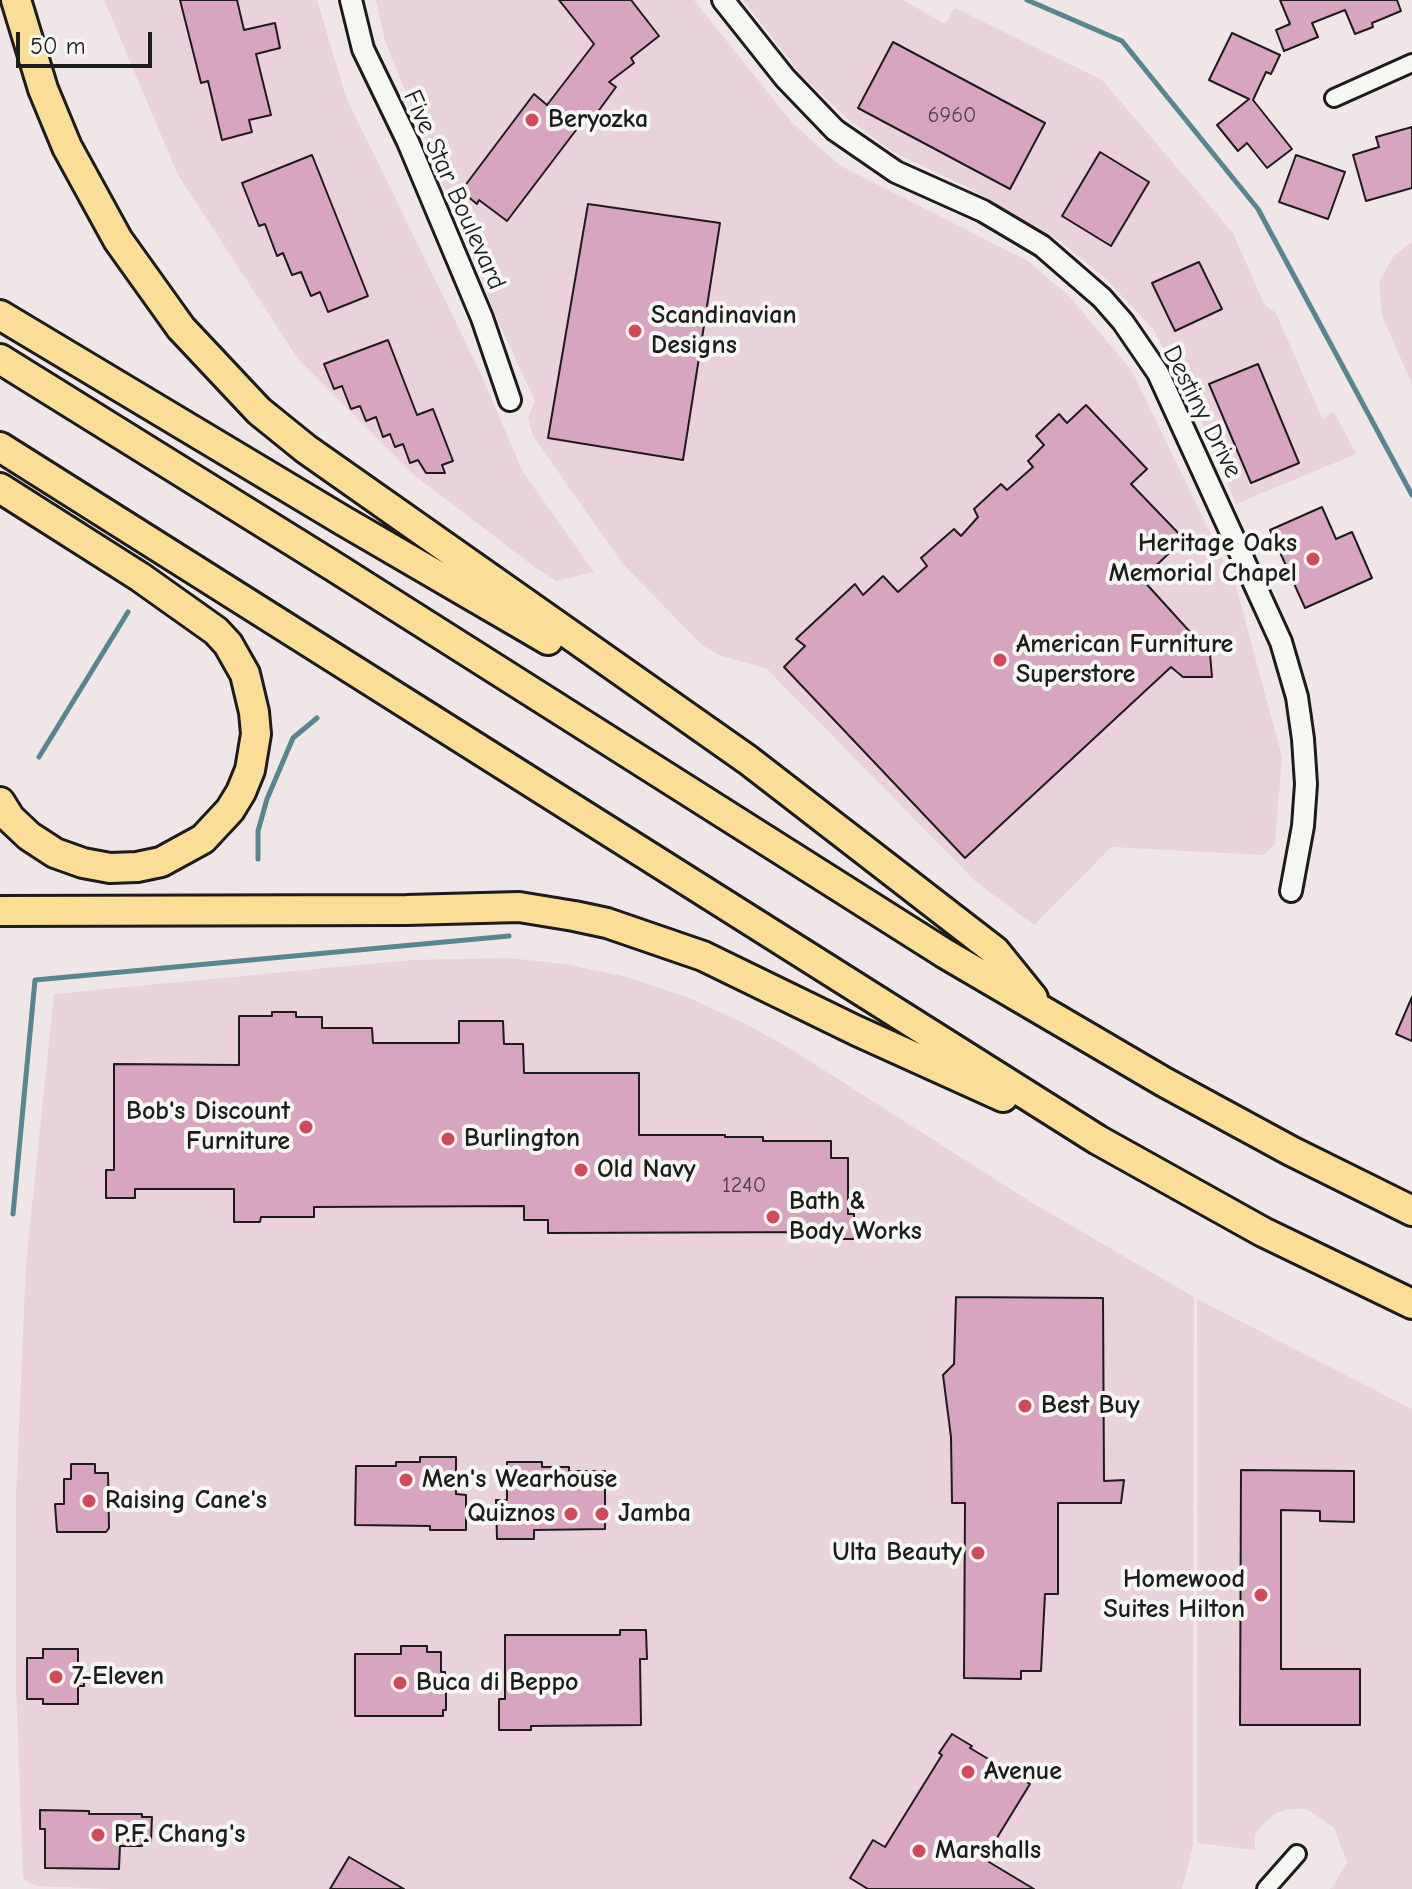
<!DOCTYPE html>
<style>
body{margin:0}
#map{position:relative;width:1412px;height:1889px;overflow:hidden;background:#f0e6e8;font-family:"Comic Neue",sans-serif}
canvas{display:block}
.scale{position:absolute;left:16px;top:32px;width:136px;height:36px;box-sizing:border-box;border:4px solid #1c1c1c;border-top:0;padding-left:10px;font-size:24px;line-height:28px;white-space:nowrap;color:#1c1c1c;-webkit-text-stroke:6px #f6f6f2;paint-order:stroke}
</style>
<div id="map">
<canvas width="1412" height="1889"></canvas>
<div class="scale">50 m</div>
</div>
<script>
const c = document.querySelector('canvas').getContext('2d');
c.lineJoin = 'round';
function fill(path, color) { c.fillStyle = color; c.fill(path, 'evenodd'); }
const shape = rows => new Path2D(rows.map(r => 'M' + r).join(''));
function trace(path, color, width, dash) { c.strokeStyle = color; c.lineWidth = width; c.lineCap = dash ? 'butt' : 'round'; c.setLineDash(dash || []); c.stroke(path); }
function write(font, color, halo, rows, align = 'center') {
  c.font = font + ' "Comic Neue",sans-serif'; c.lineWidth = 8; c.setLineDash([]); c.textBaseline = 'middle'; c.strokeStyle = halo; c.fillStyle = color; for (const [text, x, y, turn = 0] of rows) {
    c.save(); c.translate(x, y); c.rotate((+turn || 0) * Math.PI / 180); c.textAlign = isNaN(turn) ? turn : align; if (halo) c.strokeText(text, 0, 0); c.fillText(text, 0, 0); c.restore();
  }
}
const built = shape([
 [104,0,317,0,346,97,481,374,523,472,594,572,556,581,532,565,414,475,298,359,178,175],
 [376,0,694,0,793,124,841,166,1028,261,1070,297,1132,371,1236,586,1282,757,1275,844,1263,855,1111,847,1034,925,975,881,767,669,719,655,702,645,622,563,533,436,528,418,535,401,498,321,385,41],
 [743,0,903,0,945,24,955,8,1102,80,1233,233,1264,304,1276,313,1322,418,1334,412,1356,454,1236,504,1205,428,1154,330,1107,280,1061,242,965,186,893,152,850,121,800,74],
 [1412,241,1412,384,1382,316,1379,282,1393,257],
 [508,958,565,964,627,977,689,998,748,1025,794,1051,1031,1202,1194,1297,1193,1846,1182,1889,109,1889,35,1886,23,1878,16,1686,16,1496,26,1264,54,994,411,960],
 [1197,1299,1412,1409,1412,1889,1329,1889,1333,1887,1347,1862,1334,1828,1307,1809,1290,1809,1276,1813,1264,1823,1255,1835,1255,1850,1197,1843]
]);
const stream = shape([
 [1027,0,1122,41,1258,209,1412,495],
 [39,757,128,612],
 [258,859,258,831,267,799,293,738,317,718],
 [13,1214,35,980,509,936]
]);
const building = shape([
 [180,0,237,0,244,30,275,23,280,48,256,54,271,115,249,120,252,132,222,140,208,81,201,83,180,0],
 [559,0,631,0,659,36,631,58,634,63,609,82,616,87,594,117,589,113,507,221,479,200,477,204,461,191,534,94,547,105,594,44,559,0],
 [1280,0,1397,0,1401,11,1372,23,1373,27,1355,34,1345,10,1312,23,1318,37,1284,51,1276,30,1290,24,1280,0],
 [1232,33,1280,55,1271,74,1266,72,1253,100,1292,149,1267,168,1247,143,1238,151,1217,125,1249,99,1209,80,1232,33],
 [893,42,1045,123,1010,189,858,108,893,42],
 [1412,127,1412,188,1366,201,1353,155,1379,147,1376,137,1412,127],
 [1100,152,1149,182,1111,246,1062,216,1100,152],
 [312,155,368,296,328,312,320,292,311,296,301,272,292,275,283,253,277,256,265,224,259,226,242,183,312,155],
 [1296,155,1345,172,1328,219,1279,202,1296,155],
 [588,204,720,223,683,460,548,438,588,204],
 [1199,262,1222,309,1175,331,1152,283,1199,262],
 [388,340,417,415,433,409,453,461,442,465,445,473,426,473,418,460,410,463,403,444,395,447,390,434,383,437,376,417,366,421,360,406,351,409,342,386,334,389,324,364,388,340],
 [1258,364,1299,463,1251,483,1209,384,1258,364],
 [1086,405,1147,469,1131,484,1184,539,1142,579,1210,654,1212,677,1183,677,1171,667,965,858,784,667,805,646,796,639,855,584,863,595,883,576,898,592,927,566,921,558,954,529,961,536,978,517,974,509,1001,484,1007,490,1033,467,1028,461,1044,445,1036,436,1059,414,1067,423,1086,405],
 [1322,507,1336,539,1352,532,1372,578,1305,608,1270,530,1322,507],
 [1412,997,1412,1041,1396,1034,1412,997],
 [272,1012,296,1012,296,1017,322,1017,322,1028,372,1028,373,1043,459,1043,459,1021,503,1021,504,1044,523,1044,524,1073,639,1073,639,1135,725,1135,725,1137,763,1137,763,1141,831,1141,831,1158,848,1158,848,1214,854,1214,854,1239,830,1239,830,1232,548,1233,548,1220,524,1220,524,1206,314,1207,314,1217,261,1217,260,1222,234,1222,234,1189,135,1189,135,1198,106,1198,106,1170,114,1170,114,1064,239,1065,239,1016,272,1016,272,1012],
 [956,1297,1103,1298,1104,1481,1124,1480,1121,1503,1058,1503,1058,1594,1045,1594,1041,1671,1021,1671,1021,1679,964,1678,965,1503,952,1503,951,1437,943,1375,954,1364,956,1297],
 [420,1457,456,1457,456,1494,466,1495,466,1530,430,1530,430,1526,355,1525,356,1466,396,1466,396,1462,420,1462,420,1457],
 [507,1462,542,1462,542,1467,569,1467,569,1471,605,1471,605,1529,534,1530,534,1539,497,1539,496,1500,507,1500,507,1462],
 [71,1464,95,1464,95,1473,108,1473,109,1528,106,1532,57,1532,55,1504,64,1504,64,1479,71,1479,71,1464],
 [1241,1470,1354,1471,1354,1522,1320,1521,1320,1511,1281,1510,1281,1669,1360,1669,1360,1725,1240,1725,1241,1470],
 [620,1630,646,1630,647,1659,640,1659,641,1725,531,1726,531,1730,499,1730,499,1699,505,1699,505,1635,620,1635,620,1630],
 [401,1646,427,1646,427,1652,441,1652,441,1672,445,1672,446,1693,446,1710,443,1710,443,1716,355,1716,355,1654,401,1654,401,1646],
 [43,1649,78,1649,78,1667,84,1667,84,1686,78,1686,78,1704,43,1704,43,1699,27,1699,27,1658,43,1658,43,1649],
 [952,1734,972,1746,970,1748,1030,1784,984,1859,1034,1889,868,1889,850,1878,873,1840,885,1847,942,1755,939,1753,952,1734],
 [40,1810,89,1811,89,1814,142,1814,142,1817,152,1817,151,1841,143,1841,142,1846,120,1846,119,1869,45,1868,45,1829,40,1829,40,1810],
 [349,1857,404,1889,330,1889,349,1857]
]);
const minor = shape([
 [1334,98,1412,63],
 [1266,1889,1297,1854]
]);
const tertiary = shape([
 [351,0,363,49,408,142,482,318,510,400],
 [723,0,785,78,835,130,896,172,983,211,1042,246,1102,298,1123,322,1158,373,1281,642,1297,697,1303,739,1306,784,1303,826,1291,891]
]);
const motorway = shape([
 [16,0,43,89,67,147,118,240,181,328,259,411,306,449,748,760,995,951,1033,998],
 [0,315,342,520,548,640],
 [0,359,333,566,944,953,1164,1082,1291,1151,1412,1211],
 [0,447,1098,1140,1263,1232,1412,1304],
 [0,488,140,577,216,631,228,644,245,674,254,712,256,734,250,770,241,792,230,810,203,839,161,862,137,867,110,868,83,863,55,853,29,836,10,818,0,802],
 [0,911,407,910,519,907,574,916,607,923,703,956,857,1031,1003,1097]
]);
const markers = [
 [532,120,8,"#d1495b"],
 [635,331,8,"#d1495b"],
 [1313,559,8,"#d1495b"],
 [1000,660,8,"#d1495b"],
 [306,1127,8,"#d1495b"],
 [448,1139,8,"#d1495b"],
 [581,1170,8,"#d1495b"],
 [773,1217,8,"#d1495b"],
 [1025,1406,8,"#d1495b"],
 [406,1480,8,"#d1495b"],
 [89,1501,8,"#d1495b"],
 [571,1514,8,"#d1495b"],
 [602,1514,8,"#d1495b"],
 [978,1553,8,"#d1495b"],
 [1261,1595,8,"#d1495b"],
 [56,1677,8,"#d1495b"],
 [400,1683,8,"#d1495b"],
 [968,1772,8,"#d1495b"],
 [98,1835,8,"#d1495b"],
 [919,1851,8,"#d1495b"]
];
const numberNames = [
 ["6960",952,116],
 ["1240",744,1186]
];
const poiNames = [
 ["Beryozka",548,120],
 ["Scandinavian",651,316],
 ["Designs",651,346],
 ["Heritage Oaks",1297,544,"right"],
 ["Memorial Chapel",1297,574,"right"],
 ["American Furniture",1016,645],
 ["Superstore",1016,675],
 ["Bob's Discount",290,1112,"right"],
 ["Furniture",290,1142,"right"],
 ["Burlington",464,1139],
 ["Old Navy",597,1170],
 ["Bath &",789,1202],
 ["Body Works",789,1232],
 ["Best Buy",1041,1406],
 ["Men's Wearhouse",422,1480],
 ["Raising Cane's",105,1501],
 ["Quiznos",555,1514,"right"],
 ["Jamba",618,1514],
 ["Ulta Beauty",962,1553,"right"],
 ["Homewood",1245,1580,"right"],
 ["Suites Hilton",1245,1610,"right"],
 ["7-Eleven",72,1677],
 ["Buca di Beppo",416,1683],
 ["Avenue",984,1772],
 ["P.F. Chang's",114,1835],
 ["Marshalls",935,1851]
];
const streetNames = [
 ["Five Star Boulevard",454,190,66],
 ["Destiny Drive",1202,412,63]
];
fill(built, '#e9d2dc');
trace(stream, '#57868f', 5);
fill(building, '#d8a5c1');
trace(building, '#1c1c1c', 2);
trace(minor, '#1c1c1c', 22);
trace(tertiary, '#1c1c1c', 26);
trace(motorway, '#1c1c1c', 34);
trace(minor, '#f6f6f2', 16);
trace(tertiary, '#f6f6f2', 20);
trace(motorway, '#fbde96', 28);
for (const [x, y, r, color] of markers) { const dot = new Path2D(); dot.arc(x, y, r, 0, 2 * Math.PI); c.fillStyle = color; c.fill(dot); trace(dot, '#f6f6f2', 3); }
write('22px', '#4b3e45', null, numberNames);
write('bold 26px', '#1c1c1c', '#f6f6f2', poiNames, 'left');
write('26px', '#1c1c1c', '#f6f6f2', streetNames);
</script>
